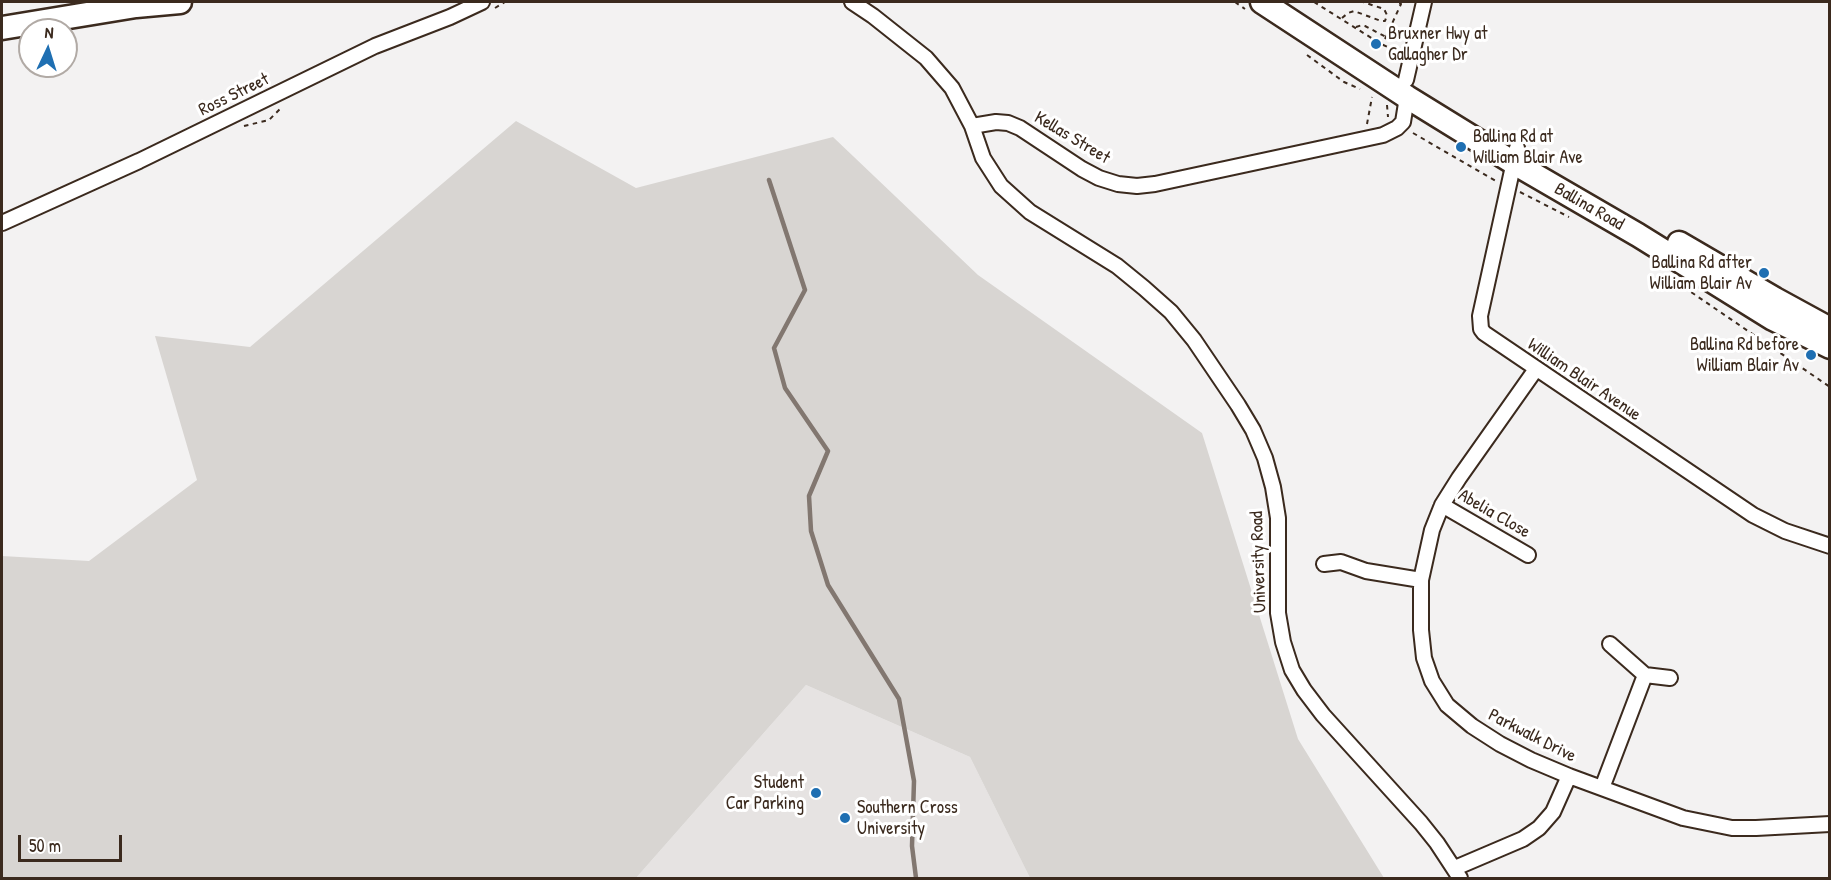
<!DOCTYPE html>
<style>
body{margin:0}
#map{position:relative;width:1831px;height:880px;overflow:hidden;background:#f3f2f2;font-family:"Patrick Hand",sans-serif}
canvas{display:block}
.frame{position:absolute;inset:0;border:3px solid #3b2a1e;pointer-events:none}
.north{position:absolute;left:18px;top:18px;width:60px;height:60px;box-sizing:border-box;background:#fff;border:2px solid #b1aaa5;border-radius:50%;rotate:4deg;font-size:16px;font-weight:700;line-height:24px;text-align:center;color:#3b2a1e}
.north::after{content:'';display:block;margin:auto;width:21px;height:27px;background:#1f6fb2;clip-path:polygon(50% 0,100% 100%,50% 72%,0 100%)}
.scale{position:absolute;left:18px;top:835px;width:104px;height:27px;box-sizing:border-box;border:3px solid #3b2a1e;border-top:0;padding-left:8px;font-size:18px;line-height:21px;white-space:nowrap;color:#3b2a1e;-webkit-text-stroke:4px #fff;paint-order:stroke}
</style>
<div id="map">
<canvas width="1831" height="880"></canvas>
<div class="frame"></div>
<div class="north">N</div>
<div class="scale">50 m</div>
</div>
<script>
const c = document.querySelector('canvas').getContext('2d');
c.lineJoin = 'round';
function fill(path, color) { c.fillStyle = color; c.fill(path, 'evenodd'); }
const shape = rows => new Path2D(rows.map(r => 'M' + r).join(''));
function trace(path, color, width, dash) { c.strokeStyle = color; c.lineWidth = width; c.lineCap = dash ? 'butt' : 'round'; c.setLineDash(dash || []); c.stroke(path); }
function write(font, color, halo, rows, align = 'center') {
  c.font = font + ' "Patrick Hand",sans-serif'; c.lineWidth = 6; c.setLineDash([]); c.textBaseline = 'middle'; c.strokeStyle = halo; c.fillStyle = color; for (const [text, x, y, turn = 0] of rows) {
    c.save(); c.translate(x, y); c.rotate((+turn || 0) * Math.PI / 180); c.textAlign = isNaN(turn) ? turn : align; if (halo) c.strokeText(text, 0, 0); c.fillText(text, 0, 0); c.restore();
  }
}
const built = shape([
 [806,685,970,757,1030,878,636,878]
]);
const green = shape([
 [516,121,636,188,833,137,978,275,1202,433,1298,739,1384,878,1030,878,970,757,806,685,636,878,2,878,2,556,89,561,197,480,155,336,250,347]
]);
const stream = shape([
 [769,180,805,290,774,348,785,388,828,451,809,496,811,531,828,585,899,699,914,781,912,846,916,878]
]);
const path = shape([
 [1235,2,1245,9],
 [1314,2,1381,44,1390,48,1399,46],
 [495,8,505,2],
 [1342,18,1348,13,1354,11,1381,21,1385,21,1387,15,1384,9,1363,2],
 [1356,27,1362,25,1365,26,1386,37],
 [1385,39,1401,4,1395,2],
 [1307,55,1344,82,1360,89],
 [1387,105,1388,117],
 [1367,124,1372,97],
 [244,126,269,120,281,108],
 [1413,133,1496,181],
 [1520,192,1569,217],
 [1669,277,1830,387]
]);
const minor = shape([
 [852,2,873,16,926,58,952,88,972,126,983,158,1001,186,1030,212,1117,266,1144,288,1171,312,1194,340,1238,405,1253,430,1265,458,1273,487,1278,518,1278,613,1283,642,1292,670,1304,690,1323,715,1421,823,1437,843,1460,878],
 [1406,80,1424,2],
 [972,126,996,122,1008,123,1020,128,1082,169,1099,178,1118,184,1137,186,1155,184,1383,135,1397,128,1403,122,1407,97],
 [1517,148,1480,316,1481,329,1484,333,1753,515,1785,531,1830,546],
 [2,223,139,161,375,46,450,17,482,2],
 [1536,369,1459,478,1442,505,1432,530,1421,580,1421,630,1424,658,1432,681,1447,705,1472,726,1500,744,1531,760,1569,776,1683,818,1732,828,1756,828,1830,824],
 [1442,505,1528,555],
 [1324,564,1341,562,1366,571,1421,580],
 [1610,644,1645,675,1670,678],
 [1602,788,1645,675],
 [1455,868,1523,839,1539,828,1553,812,1569,776]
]);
const primary = shape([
 [1262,2,1407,97,1514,163,1638,235,1773,319,1830,347],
 [2,28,136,6,180,2],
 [1679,243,1775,299,1830,329]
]);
const markers = [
 [1376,44,6,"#1f6fb2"],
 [1461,147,6,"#1f6fb2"],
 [1764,273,6,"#1f6fb2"],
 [1811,355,6,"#1f6fb2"],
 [816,793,6,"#1f6fb2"],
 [845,818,6,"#1f6fb2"]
];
const poiNames = [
 ["Bruxner Hwy at",1388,34],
 ["Gallagher Dr",1388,55],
 ["Ballina Rd at",1473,137],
 ["William Blair Ave",1473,158],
 ["Ballina Rd after",1752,263,"right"],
 ["William Blair Av",1752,284,"right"],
 ["Ballina Rd before",1799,345,"right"],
 ["William Blair Av",1799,366,"right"],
 ["Student",804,783,"right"],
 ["Car Parking",804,804,"right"],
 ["Southern Cross",857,808],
 ["University",857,829]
];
const streetNames = [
 ["Ross Street",234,95,-26],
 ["Kellas Street",1072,138,31],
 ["Ballina Road",1589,207,30],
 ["William Blair Avenue",1584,380,34],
 ["Abelia Close",1494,514,30],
 ["University Road",1259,562,-92],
 ["Parkwalk Drive",1532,736,27]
];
fill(built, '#e6e3e2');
fill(green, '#d8d5d2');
trace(stream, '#827770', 4.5);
trace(minor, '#3b2a1e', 18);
trace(primary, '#3b2a1e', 27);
trace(path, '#3b2a1e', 2, [4.5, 4.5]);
trace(minor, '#fff', 14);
trace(primary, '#fff', 22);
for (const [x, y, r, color] of markers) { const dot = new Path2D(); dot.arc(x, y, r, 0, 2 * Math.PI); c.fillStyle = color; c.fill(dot); trace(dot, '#fff', 2); }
write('18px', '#3b2a1e', '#fff', poiNames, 'left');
write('18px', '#3b2a1e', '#fff', streetNames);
</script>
